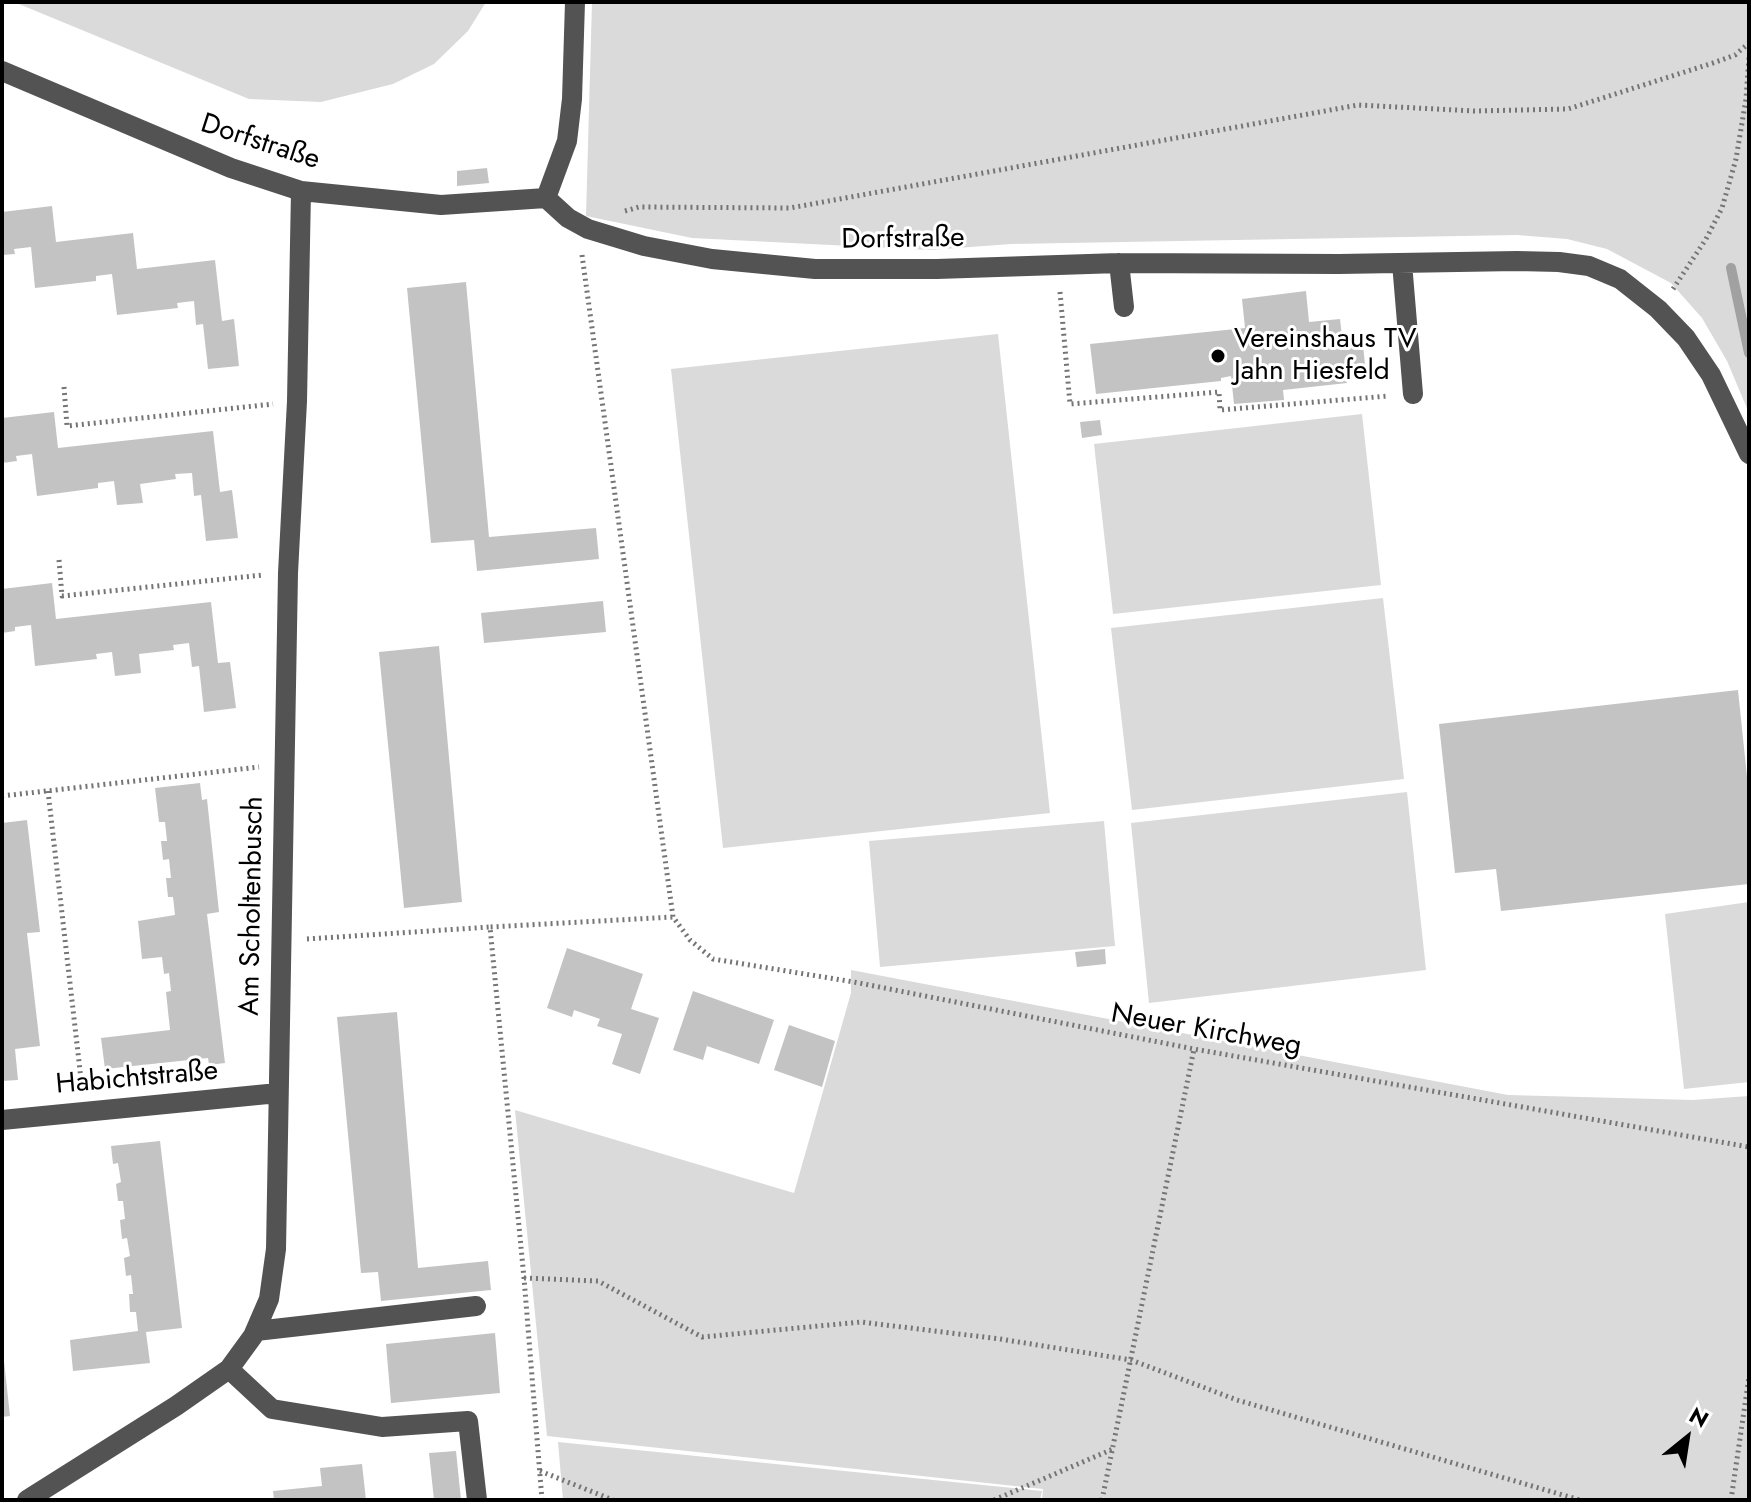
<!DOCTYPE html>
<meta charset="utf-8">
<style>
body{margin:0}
#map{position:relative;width:1751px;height:1502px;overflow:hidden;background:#fff;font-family:Jost,sans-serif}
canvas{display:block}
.frame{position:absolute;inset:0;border:4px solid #000;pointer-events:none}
.north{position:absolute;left:1647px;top:1398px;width:80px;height:80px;-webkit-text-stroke:6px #fff;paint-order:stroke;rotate:30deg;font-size:22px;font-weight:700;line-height:32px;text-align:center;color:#000}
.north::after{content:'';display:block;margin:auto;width:28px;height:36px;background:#000;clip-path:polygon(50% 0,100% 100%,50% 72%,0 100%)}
</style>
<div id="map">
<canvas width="1751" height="1502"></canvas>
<div class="frame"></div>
<div class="north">N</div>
</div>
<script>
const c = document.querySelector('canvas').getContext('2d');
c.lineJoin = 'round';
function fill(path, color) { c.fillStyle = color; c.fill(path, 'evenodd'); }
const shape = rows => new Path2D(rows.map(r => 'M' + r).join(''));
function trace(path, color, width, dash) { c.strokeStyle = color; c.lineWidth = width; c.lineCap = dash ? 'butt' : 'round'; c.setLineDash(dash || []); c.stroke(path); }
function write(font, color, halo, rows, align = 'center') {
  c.font = font + ' Jost,sans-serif'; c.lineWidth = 6; c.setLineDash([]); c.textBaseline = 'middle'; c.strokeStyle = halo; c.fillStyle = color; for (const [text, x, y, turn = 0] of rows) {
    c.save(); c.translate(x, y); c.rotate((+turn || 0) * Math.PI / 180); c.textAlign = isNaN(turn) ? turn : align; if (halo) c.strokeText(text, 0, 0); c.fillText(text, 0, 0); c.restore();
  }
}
const green = shape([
 [14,2,486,2,468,31,434,64,393,84,321,102,249,99],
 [592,2,1749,2,1749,413,1727,361,1702,318,1671,283,1607,249,1567,239,1517,235,1011,244,930,250,692,238,586,216],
 [998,334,1050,813,723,848,671,369],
 [1362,414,1381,585,1113,614,1094,444],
 [1383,598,1404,779,1132,810,1111,628],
 [1407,792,1426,970,1149,1003,1131,823],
 [1104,821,1115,946,880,967,869,841],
 [1749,902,1749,1082,1684,1089,1665,914],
 [851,970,1508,1095,1693,1100,1749,1096,1749,1500,1042,1500,1043,1489,547,1436,515,1110,794,1193,851,993],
 [558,1442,1042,1491,1040,1500,563,1500]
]);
const stream = shape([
 [1731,268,1749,353]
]);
const building = shape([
 [487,168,489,183,457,186,457,171],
 [52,206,56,242,133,233,137,269,215,260,222,321,234,319,239,366,208,369,203,324,196,325,194,301,177,303,178,308,117,315,112,274,96,276,96,281,35,288,31,247,14,249,15,254,2,255,2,212],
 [466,282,489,537,596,528,599,559,477,571,474,540,431,543,407,288],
 [1306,291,1309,322,1340,319,1342,336,1362,334,1365,365,1345,367,1347,383,1283,390,1284,400,1234,404,1231,376,1221,378,1221,381,1096,394,1090,344,1245,328,1242,299],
 [54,412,58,448,213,431,220,492,232,490,238,538,206,541,201,495,194,496,192,473,175,474,176,479,140,484,143,503,117,505,114,481,98,483,98,488,37,496,32,454,16,456,17,461,2,463,2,418],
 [1100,420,1102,435,1082,438,1080,422],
 [52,583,56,619,211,602,218,663,230,662,236,708,204,712,199,666,192,667,189,643,173,645,174,650,139,654,141,673,115,676,112,652,96,654,97,659,35,666,31,625,15,627,15,631,2,633,2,589],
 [603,601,606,632,484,643,481,613],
 [439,646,462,902,404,908,379,652],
 [1738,690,1749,796,1749,884,1501,911,1496,869,1455,873,1439,724],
 [200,783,202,800,207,799,219,912,207,914,225,1063,209,1065,208,1058,105,1069,101,1038,170,1030,166,992,171,991,169,973,164,974,162,957,142,959,138,921,175,915,173,897,168,897,166,878,171,878,169,859,163,860,161,841,167,841,165,822,159,822,155,788],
 [27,820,40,932,27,933,40,1046,15,1049,18,1080,2,1081,2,823],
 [567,948,643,974,631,1009,659,1018,640,1074,612,1064,622,1034,597,1026,600,1019,574,1010,572,1017,547,1008],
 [1105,949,1106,964,1077,967,1075,952],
 [693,991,774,1020,759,1064,707,1046,703,1060,673,1050],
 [397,1012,418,1268,488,1261,491,1290,381,1301,378,1272,361,1273,337,1017],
 [789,1025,835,1041,822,1087,774,1070],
 [160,1141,182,1328,146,1332,150,1363,73,1371,70,1340,138,1331,136,1312,130,1312,129,1294,133,1294,131,1275,126,1276,124,1258,130,1256,127,1238,122,1239,120,1220,125,1219,123,1201,118,1201,116,1184,121,1182,118,1163,113,1164,111,1146],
 [495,1333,500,1393,391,1403,386,1344],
 [4,1361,10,1416,2,1417,2,1362],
 [456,1451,461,1500,434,1500,429,1453],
 [362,1464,366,1500,274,1500,273,1491,322,1486,320,1468]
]);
const path = shape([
 [625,211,639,207,790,208,1358,105,1475,111,1568,109,1713,63,1735,55,1749,43],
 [582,255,673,917,690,940,713,959,854,982,1194,1049,1749,1147],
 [1673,289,1706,239,1722,208,1736,159,1746,99,1749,57],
 [1060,292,1070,404,1219,392,1220,410,1388,396],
 [64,387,67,426,273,404],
 [59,560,62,596,263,575],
 [48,791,82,1088],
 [2,796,259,767],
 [307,939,490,927],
 [524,1278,598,1281,702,1337,861,1322,1000,1339,1131,1360,1237,1400,1580,1500],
 [540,1471,613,1500],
 [542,1500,524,1278,490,927,673,917],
 [994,1500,1113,1449],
 [1102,1500,1194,1049],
 [1731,1500,1749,1377]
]);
const minor = shape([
 [2,71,231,168,301,191,441,205,546,198,568,218,588,229,644,246,712,259,815,269,937,269,1119,263,1339,264,1517,261,1559,262,1589,266,1620,279,1658,309,1686,338,1711,375,1749,454],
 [546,198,567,141,572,99,575,2],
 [1119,263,1124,307],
 [1402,263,1413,394],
 [2,1120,278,1093],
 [256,1331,476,1306],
 [229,1369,272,1409,382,1427,468,1421,477,1500],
 [27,1500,176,1406,229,1369,253,1336,269,1299,276,1249,288,573,297,401,301,191]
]);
const markers = [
 [1218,356,8,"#000"]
];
const streetNames = [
 ["Dorfstraße",260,143,18],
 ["Dorfstraße",903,240,-1],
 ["Am Scholtenbusch",253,906,-89],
 ["Neuer Kirchweg",1206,1031,10],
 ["Habichtstraße",137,1079,-5]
];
const poiNames = [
 ["Vereinshaus TV",1234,340],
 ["Jahn Hiesfeld",1234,372]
];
fill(green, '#dadada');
trace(stream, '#a1a1a1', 10);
fill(building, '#c3c3c3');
trace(path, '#757575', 5, [2, 4]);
trace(minor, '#535353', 20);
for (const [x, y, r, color] of markers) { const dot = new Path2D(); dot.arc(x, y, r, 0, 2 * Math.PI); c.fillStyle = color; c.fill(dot); trace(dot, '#fff', 3); }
write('28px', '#000', '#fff', streetNames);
write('28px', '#000', '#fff', poiNames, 'left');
</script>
